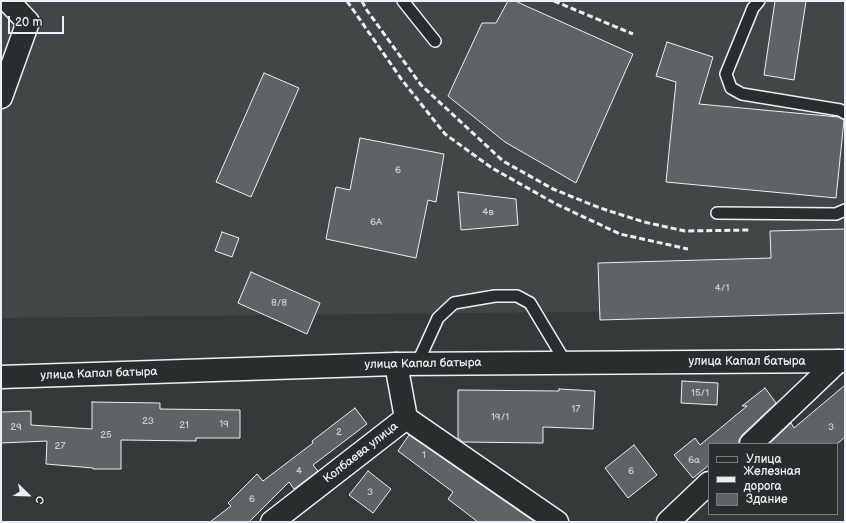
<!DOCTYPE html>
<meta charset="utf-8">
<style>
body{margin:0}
#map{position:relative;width:846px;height:523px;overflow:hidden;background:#35393a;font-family:"Balsamiq Sans",sans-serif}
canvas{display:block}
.frame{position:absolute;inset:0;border:2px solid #e8f1f8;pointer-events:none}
.legend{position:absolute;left:708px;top:443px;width:130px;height:72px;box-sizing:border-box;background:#2a2d2e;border:1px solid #767b7f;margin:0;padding:5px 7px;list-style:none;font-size:12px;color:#e8f1f8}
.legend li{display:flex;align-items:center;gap:8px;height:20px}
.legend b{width:20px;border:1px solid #767b7f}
.north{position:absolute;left:8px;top:475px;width:40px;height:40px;-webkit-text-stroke:3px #2a2d2e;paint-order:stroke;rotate:113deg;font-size:11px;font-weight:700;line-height:16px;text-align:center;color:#e8f1f8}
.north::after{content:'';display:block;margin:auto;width:14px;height:18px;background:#e8f1f8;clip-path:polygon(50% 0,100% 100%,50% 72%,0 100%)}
.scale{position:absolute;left:8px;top:16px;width:56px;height:18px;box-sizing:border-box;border:2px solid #e8f1f8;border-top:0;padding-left:5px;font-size:12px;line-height:14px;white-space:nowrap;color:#e8f1f8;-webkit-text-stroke:3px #2a2d2e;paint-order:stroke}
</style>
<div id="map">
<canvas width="846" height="523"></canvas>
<div class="frame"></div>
<ul class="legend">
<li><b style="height:5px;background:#2a2d2e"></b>Улица</li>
<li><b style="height:5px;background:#e8f1f8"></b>Железная дорога</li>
<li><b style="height:11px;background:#5f6365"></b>Здание</li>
</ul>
<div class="north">С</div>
<div class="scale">20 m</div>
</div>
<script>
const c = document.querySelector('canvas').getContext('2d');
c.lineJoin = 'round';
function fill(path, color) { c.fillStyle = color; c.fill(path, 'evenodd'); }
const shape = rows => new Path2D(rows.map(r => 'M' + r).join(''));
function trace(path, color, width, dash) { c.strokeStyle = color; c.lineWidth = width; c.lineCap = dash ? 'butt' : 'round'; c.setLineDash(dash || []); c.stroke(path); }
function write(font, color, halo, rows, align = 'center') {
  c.font = font + ' "Balsamiq Sans",sans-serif'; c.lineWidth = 3; c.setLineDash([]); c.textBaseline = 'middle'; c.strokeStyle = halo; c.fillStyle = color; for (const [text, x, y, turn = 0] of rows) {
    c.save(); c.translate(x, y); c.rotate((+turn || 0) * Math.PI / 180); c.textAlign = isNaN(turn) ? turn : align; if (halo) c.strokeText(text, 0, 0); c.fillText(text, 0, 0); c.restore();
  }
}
const built = shape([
 [1,1,845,1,845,309,1,318]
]);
const building = shape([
 [508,1,515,1,633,54,576,183,505,142,448,96,482,23,496,23,508,1],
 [775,1,806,1,794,80,764,75,775,1],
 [667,42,713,57,699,104,838,117,844,120,836,198,666,182,676,82,656,76,667,42],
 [264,73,299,88,251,197,216,182,264,73],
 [360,138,444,154,436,202,428,200,416,258,326,239,336,187,350,190,360,138],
 [458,192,516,199,518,225,461,230,458,192],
 [845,229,845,313,600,320,598,263,771,258,770,231,845,229],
 [222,232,239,238,232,257,215,251,222,232],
 [251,272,320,303,307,334,238,303,251,272],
 [682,381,718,383,717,405,681,403,682,381],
 [845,385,845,437,837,444,769,444,791,423,794,428,845,385],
 [765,388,776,403,742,435,739,440,739,444,709,444,709,465,693,478,674,455,695,438,700,445,747,406,742,406,765,388],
 [559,389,595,391,593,429,543,427,543,443,463,442,458,438,458,390,559,391,559,389],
 [92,402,160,403,160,409,240,410,240,438,196,438,196,441,121,440,121,469,93,469,93,468,46,464,47,441,1,443,1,412,31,411,31,425,92,429,92,402],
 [355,408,367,424,313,465,318,471,294,489,289,482,249,522,210,522,231,506,228,503,257,474,263,481,313,443,312,441,355,408],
 [409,435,535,522,478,522,448,499,453,492,398,451,409,435],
 [634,445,657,475,628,498,605,468,634,445],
 [368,471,391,489,373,513,349,495,368,471]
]);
const service = shape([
 [403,1,435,41],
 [759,1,753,8,726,74,731,88,742,94,840,110,845,113],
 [717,213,836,214,845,210],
 [417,364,438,318,454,303,495,296,517,296,530,303,566,363]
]);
const minor = shape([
 [1,97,28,22,8,1],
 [406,418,557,522],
 [751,444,838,361],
 [272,522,406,418,396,364],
 [668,522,709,483]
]);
const secondary = shape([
 [1,377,396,364,845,361]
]);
const rail = shape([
 [347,1,402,80,445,134,492,168,556,204,620,234,688,249],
 [362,1,366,9,421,85,503,161,553,189,600,208,644,222,685,231,749,230],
 [554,1,633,34]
]);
const numberNames = [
 ["6",398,170],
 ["4в",488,212],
 ["6А",376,222],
 ["4/1",722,288],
 ["8/8",279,303],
 ["15/1",700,393],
 ["17",576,409],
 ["19/1",500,417],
 ["23",148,421],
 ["19",224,424],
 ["21",184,425],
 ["29",16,427],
 ["3",831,427],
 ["2",339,432],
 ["25",106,435],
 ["27",60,446],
 ["1",424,455],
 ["6а",694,460],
 ["4",299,471],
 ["6",631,471],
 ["3",370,492],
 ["6",252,499]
];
const streetNames = [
 ["улица Капал батыра",747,362],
 ["улица Капал батыра",423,364,-1],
 ["улица Капал батыра",99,374,-2],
 ["Колбаева улица",361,453,-38]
];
fill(built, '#424647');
fill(building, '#5f6365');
trace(building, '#e8f1f8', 1);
trace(service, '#e8f1f8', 14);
trace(minor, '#e8f1f8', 25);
trace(secondary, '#e8f1f8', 25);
trace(service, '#2a2d2e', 11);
trace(minor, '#2a2d2e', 22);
trace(secondary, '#2a2d2e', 22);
trace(rail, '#e8f1f8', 3, [6, 3]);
write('10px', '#c6ced3', null, numberNames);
write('12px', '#e8f1f8', '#2a2d2e', streetNames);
</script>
